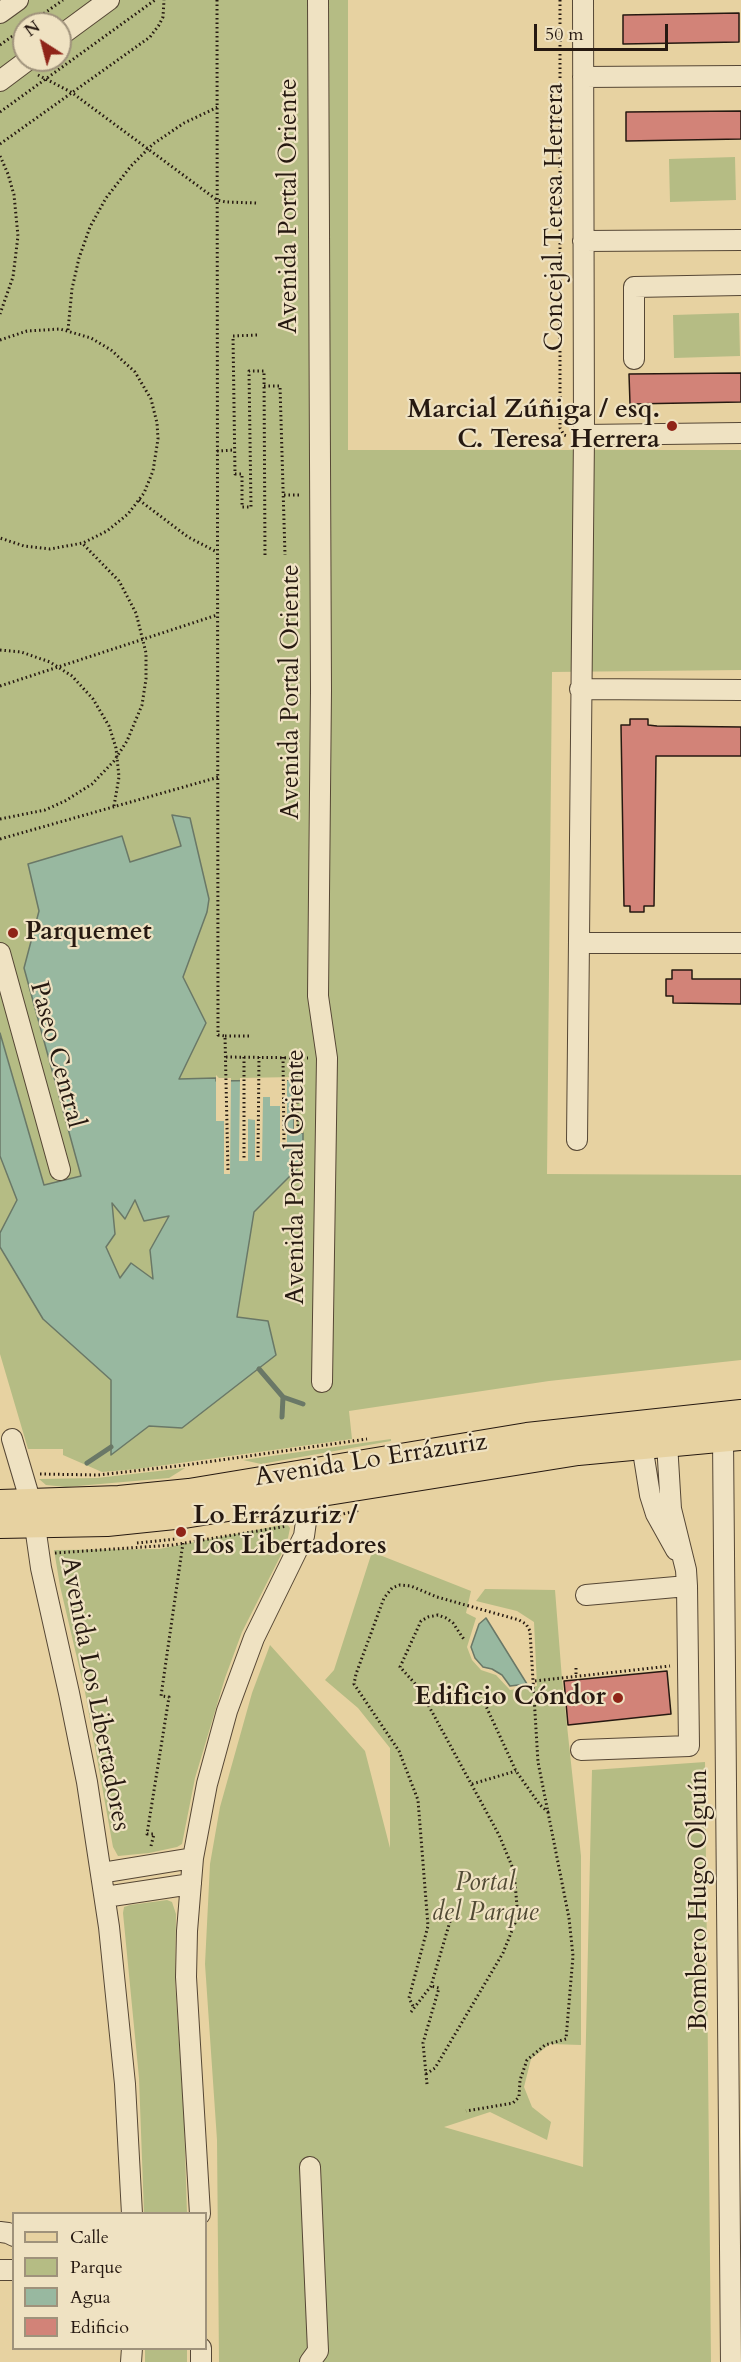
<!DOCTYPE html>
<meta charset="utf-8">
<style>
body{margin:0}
#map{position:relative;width:741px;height:2362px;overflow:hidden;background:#e7d2a1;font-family:Cardo,serif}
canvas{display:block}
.legend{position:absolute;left:12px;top:2212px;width:195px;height:138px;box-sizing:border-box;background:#efe2c2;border:2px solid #9f927b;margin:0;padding:8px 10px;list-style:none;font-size:18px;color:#261911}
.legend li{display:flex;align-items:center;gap:12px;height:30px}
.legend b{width:30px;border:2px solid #9f927b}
.north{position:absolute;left:12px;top:12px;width:60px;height:60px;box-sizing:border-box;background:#efe2c2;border:2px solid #9f927b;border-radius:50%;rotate:324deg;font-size:16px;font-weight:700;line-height:24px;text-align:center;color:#261911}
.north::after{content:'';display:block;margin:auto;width:21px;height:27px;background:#8f2418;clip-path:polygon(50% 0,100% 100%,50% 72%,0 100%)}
.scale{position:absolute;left:534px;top:24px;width:134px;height:27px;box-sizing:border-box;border:3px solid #261911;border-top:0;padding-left:8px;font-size:18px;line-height:21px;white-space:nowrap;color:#261911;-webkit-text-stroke:4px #efe2c2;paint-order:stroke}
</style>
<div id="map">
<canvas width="741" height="2362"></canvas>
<ul class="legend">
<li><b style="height:8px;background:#e7d2a1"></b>Calle</li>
<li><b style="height:16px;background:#b5bc84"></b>Parque</li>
<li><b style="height:16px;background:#98b8a0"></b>Agua</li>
<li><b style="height:16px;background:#d28378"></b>Edificio</li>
</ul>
<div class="north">N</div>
<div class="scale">50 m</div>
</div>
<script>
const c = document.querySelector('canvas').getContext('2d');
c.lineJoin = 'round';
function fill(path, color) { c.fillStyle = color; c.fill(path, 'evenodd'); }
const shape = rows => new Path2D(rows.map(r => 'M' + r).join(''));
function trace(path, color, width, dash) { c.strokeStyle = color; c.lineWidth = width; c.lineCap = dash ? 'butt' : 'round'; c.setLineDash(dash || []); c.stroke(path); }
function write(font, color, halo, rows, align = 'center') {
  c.font = font + ' Cardo,serif'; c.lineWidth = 4.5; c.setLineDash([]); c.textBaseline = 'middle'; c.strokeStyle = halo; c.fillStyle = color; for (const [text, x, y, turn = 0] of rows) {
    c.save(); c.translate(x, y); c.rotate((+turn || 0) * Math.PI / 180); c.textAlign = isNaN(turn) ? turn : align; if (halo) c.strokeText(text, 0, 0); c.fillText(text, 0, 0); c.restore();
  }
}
const green = shape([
 [0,0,348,0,348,450,741,450,741,670,552,672,547,1174,741,1175,741,1360,549,1381,349,1411,352,1439,137,1469,102,1472,63,1455,63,1449,28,1449,0,1354],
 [24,24,60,24,60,60,24,60],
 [735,157,736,200,670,202,669,159],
 [739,313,740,356,674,358,673,315],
 [391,1439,391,1441,261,1464,243,1460],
 [185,1468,169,1478,66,1487,46,1485,39,1479,97,1478],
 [287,1524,290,1528,287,1543,242,1632,225,1678,195,1778,182,1844,177,1847,149,1853,118,1856,113,1847,85,1692,60,1586,54,1550,159,1549],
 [372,1552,471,1591,466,1613,476,1618,467,1647,472,1660,481,1670,496,1675,510,1690,537,1686,534,1622,517,1611,476,1601,485,1589,555,1590,562,1679,581,1856,581,2045,550,2044,531,2059,524,2087,532,2107,551,2122,547,2140,490,2112,444,2127,583,2167,592,1770,705,1762,711,2362,219,2362,217,2140,205,1964,210,1864,220,1807,252,1693,270,1645,365,1751,390,1848,390,1748,358,1708,325,1680,334,1670],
 [167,1900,172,1902,176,1914,175,1981,184,2120,187,2213,144,2213,139,2078,123,1913,124,1907,130,1905],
 [145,2349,187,2349,187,2362,145,2362]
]);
const water = shape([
 [172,815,190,818,209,899,207,912,183,977,206,1023,179,1079,216,1078,216,1081,294,1080,294,1132,303,1133,303,1163,254,1212,237,1317,268,1321,276,1355,182,1428,149,1426,111,1455,111,1380,43,1319,0,1247,0,1233,17,1200,0,1156,0,1033,44,1185,81,1176,24,968,39,911,28,864,122,836,130,862,181,846,172,815],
 [135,1200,144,1221,169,1216,150,1250,153,1279,131,1263,120,1278,106,1247,115,1234,112,1203,125,1219,135,1200],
 [486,1618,527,1684,510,1686,502,1675,492,1669,483,1667,475,1658,471,1647,479,1624,486,1618]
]);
const pier = shape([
 [216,1075,219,1078,231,1078,230,1174,224,1174,224,1121,216,1121],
 [294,1077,297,1080,297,1130,303,1130,303,1133,294,1133,294,1080,287,1080,287,1147,280,1147,280,1106,270,1106,270,1097,263,1097,262,1161,255,1161,255,1120,248,1119,248,1161,239,1161,240,1078]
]);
const stream = shape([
 [259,1369,283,1397,303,1404],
 [282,1417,283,1397],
 [87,1463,111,1447]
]);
const building = shape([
 [739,13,739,42,623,44,623,15,739,13],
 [741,111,741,139,626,141,626,112,741,111],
 [741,373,741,402,630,404,629,374,741,373],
 [630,719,648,719,648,725,657,726,741,727,741,756,656,756,654,906,644,906,644,912,630,912,630,906,624,906,621,725,630,725,630,719],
 [672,970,692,970,692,979,741,979,741,1004,673,1003,673,996,666,996,666,979,672,979,672,970],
 [667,1671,671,1714,568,1725,564,1681,667,1671]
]);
const path = shape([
 [217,0,218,1035,225,1036,228,1171],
 [560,0,560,428,564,435,567,436],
 [29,24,63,0],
 [0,45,24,28],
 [38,75,71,92,217,200,226,202,257,203],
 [0,112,155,0],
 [0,144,150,37,159,25,163,17,164,0],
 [0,156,8,174,14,195,18,236,13,277,0,314],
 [68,330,72,289,79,258,90,227,106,198,131,166,153,144,184,123,218,107],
 [257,335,233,336,235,474,242,474,242,507,251,507,249,371,264,371,265,556],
 [0,340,27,331,60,329,91,338,111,350,135,372,151,399,157,423,158,439,153,471,144,493,128,514,107,531,83,543,50,549,24,546,0,538],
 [264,386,280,386,285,555],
 [217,451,234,450],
 [284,495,300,495],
 [139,500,188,537,217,552],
 [0,650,21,652,50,662,72,676,93,699,109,726,116,748,119,777,114,806],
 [0,686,217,615],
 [0,819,45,810,65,801,92,784,114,761,127,741,142,705,146,679,146,653,136,613,119,581,83,544],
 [0,839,219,777],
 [225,1036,249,1036],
 [226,1057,308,1058],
 [244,1057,244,1158],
 [283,1057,284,1145],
 [296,1057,298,1130],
 [258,1157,259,1057],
 [40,1474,98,1475,186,1465,367,1439],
 [326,1518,360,1510],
 [137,1543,176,1539],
 [55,1553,173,1545,287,1526],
 [576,1668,576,1675],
 [535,1681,670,1666],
 [479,1691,516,1771,540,1805,549,1813],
 [472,1784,516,1771],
 [151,1846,154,1834,147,1834,169,1697,161,1696,183,1543],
 [413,2006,409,1998,428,1926,418,1800,399,1751,354,1684,356,1674,384,1598,392,1588,400,1585,411,1586,437,1597,519,1620,526,1624,530,1631,538,1762,569,1918,573,1956,566,2039,545,2045,527,2060,520,2080,519,2097,513,2103,466,2111],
 [411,2012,431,1986,451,1918],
 [426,2074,435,2068,503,1953,515,1923,517,1906,514,1871,499,1835,419,1688,400,1667,421,1621,428,1617,438,1615,446,1618,453,1623,465,1641],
 [427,2084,423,2043,439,1988,431,1986]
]);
const minor = shape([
 [318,0,321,690,318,996,327,1058,322,1382],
 [0,13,18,0],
 [60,36,109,0],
 [583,77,741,76],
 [0,81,28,60],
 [583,241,741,240],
 [634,359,634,287,741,285],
 [584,435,741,433],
 [580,689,741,690],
 [579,943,741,943],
 [0,953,60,1170],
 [577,1140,584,435,583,0],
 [723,1438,731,2362],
 [12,1439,31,1503],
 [642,1445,650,1495,656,1514,676,1550],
 [35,1526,41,1568,69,1693,87,1782,109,1927,125,2084,132,2214],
 [586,1595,687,1586],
 [581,1750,689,1746,687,1586,686,1570,671,1509,667,1443],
 [101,1873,193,1858],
 [105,1897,191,1884],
 [200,2214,186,1977,187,1931,193,1858,207,1784,227,1711,254,1638,304,1536,308,1507,308,1494],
 [0,2232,8,2233,14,2236],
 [0,2270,14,2270],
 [201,2348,201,2362],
 [131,2362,132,2348],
 [310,2362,318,2351,310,2167]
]);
const major = shape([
 [0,1503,119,1499,189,1492,527,1436,741,1413],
 [0,1525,107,1523,184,1515,578,1452,741,1437]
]);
const markers = [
 [672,426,6,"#8f2418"],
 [13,933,6,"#8f2418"],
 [181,1532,6,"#8f2418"],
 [618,1698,6,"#8f2418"]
];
const streetNames = [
 ["Avenida Portal Oriente",290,206,-90],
 ["Concejal Teresa Herrera",556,217,-90],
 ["Avenida Portal Oriente",292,692,-90],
 ["Paseo Central",56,1055,75],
 ["Avenida Portal Oriente",297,1177,-90],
 ["Avenida Lo Errázuriz",371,1461,-9],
 ["Avenida Los Libertadores",94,1694,79],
 ["Bombero Hugo Olguín",700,1900,-90]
];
const poiNames = [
 ["Marcial Zúñiga / esq.",660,411],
 ["C. Teresa Herrera",660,441],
 ["Parquemet",25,933,"left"],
 ["Lo Errázuriz /",193,1517,"left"],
 ["Los Libertadores",193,1547,"left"],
 ["Edificio Cóndor",606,1698]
];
const parkNames = [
 ["Portal",485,1884],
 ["del Parque",485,1914]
];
fill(green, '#b5bc84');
fill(water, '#98b8a0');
trace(water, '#6a7867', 1.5);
fill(pier, '#e7d2a1');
trace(stream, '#6a7867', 5);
fill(building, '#d28378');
trace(building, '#261911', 1.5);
trace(minor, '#564735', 22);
trace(major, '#261911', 28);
trace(path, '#261911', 3, [1.5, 3]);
trace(minor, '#efe2c2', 20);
trace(major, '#e7d2a1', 26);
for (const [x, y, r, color] of markers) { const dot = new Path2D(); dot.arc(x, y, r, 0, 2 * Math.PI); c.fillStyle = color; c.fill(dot); trace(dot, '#efe2c2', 2); }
write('26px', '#261911', '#efe2c2', streetNames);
write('bold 26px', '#261911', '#efe2c2', poiNames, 'right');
write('italic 26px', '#514a34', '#efe2c2', parkNames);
</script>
